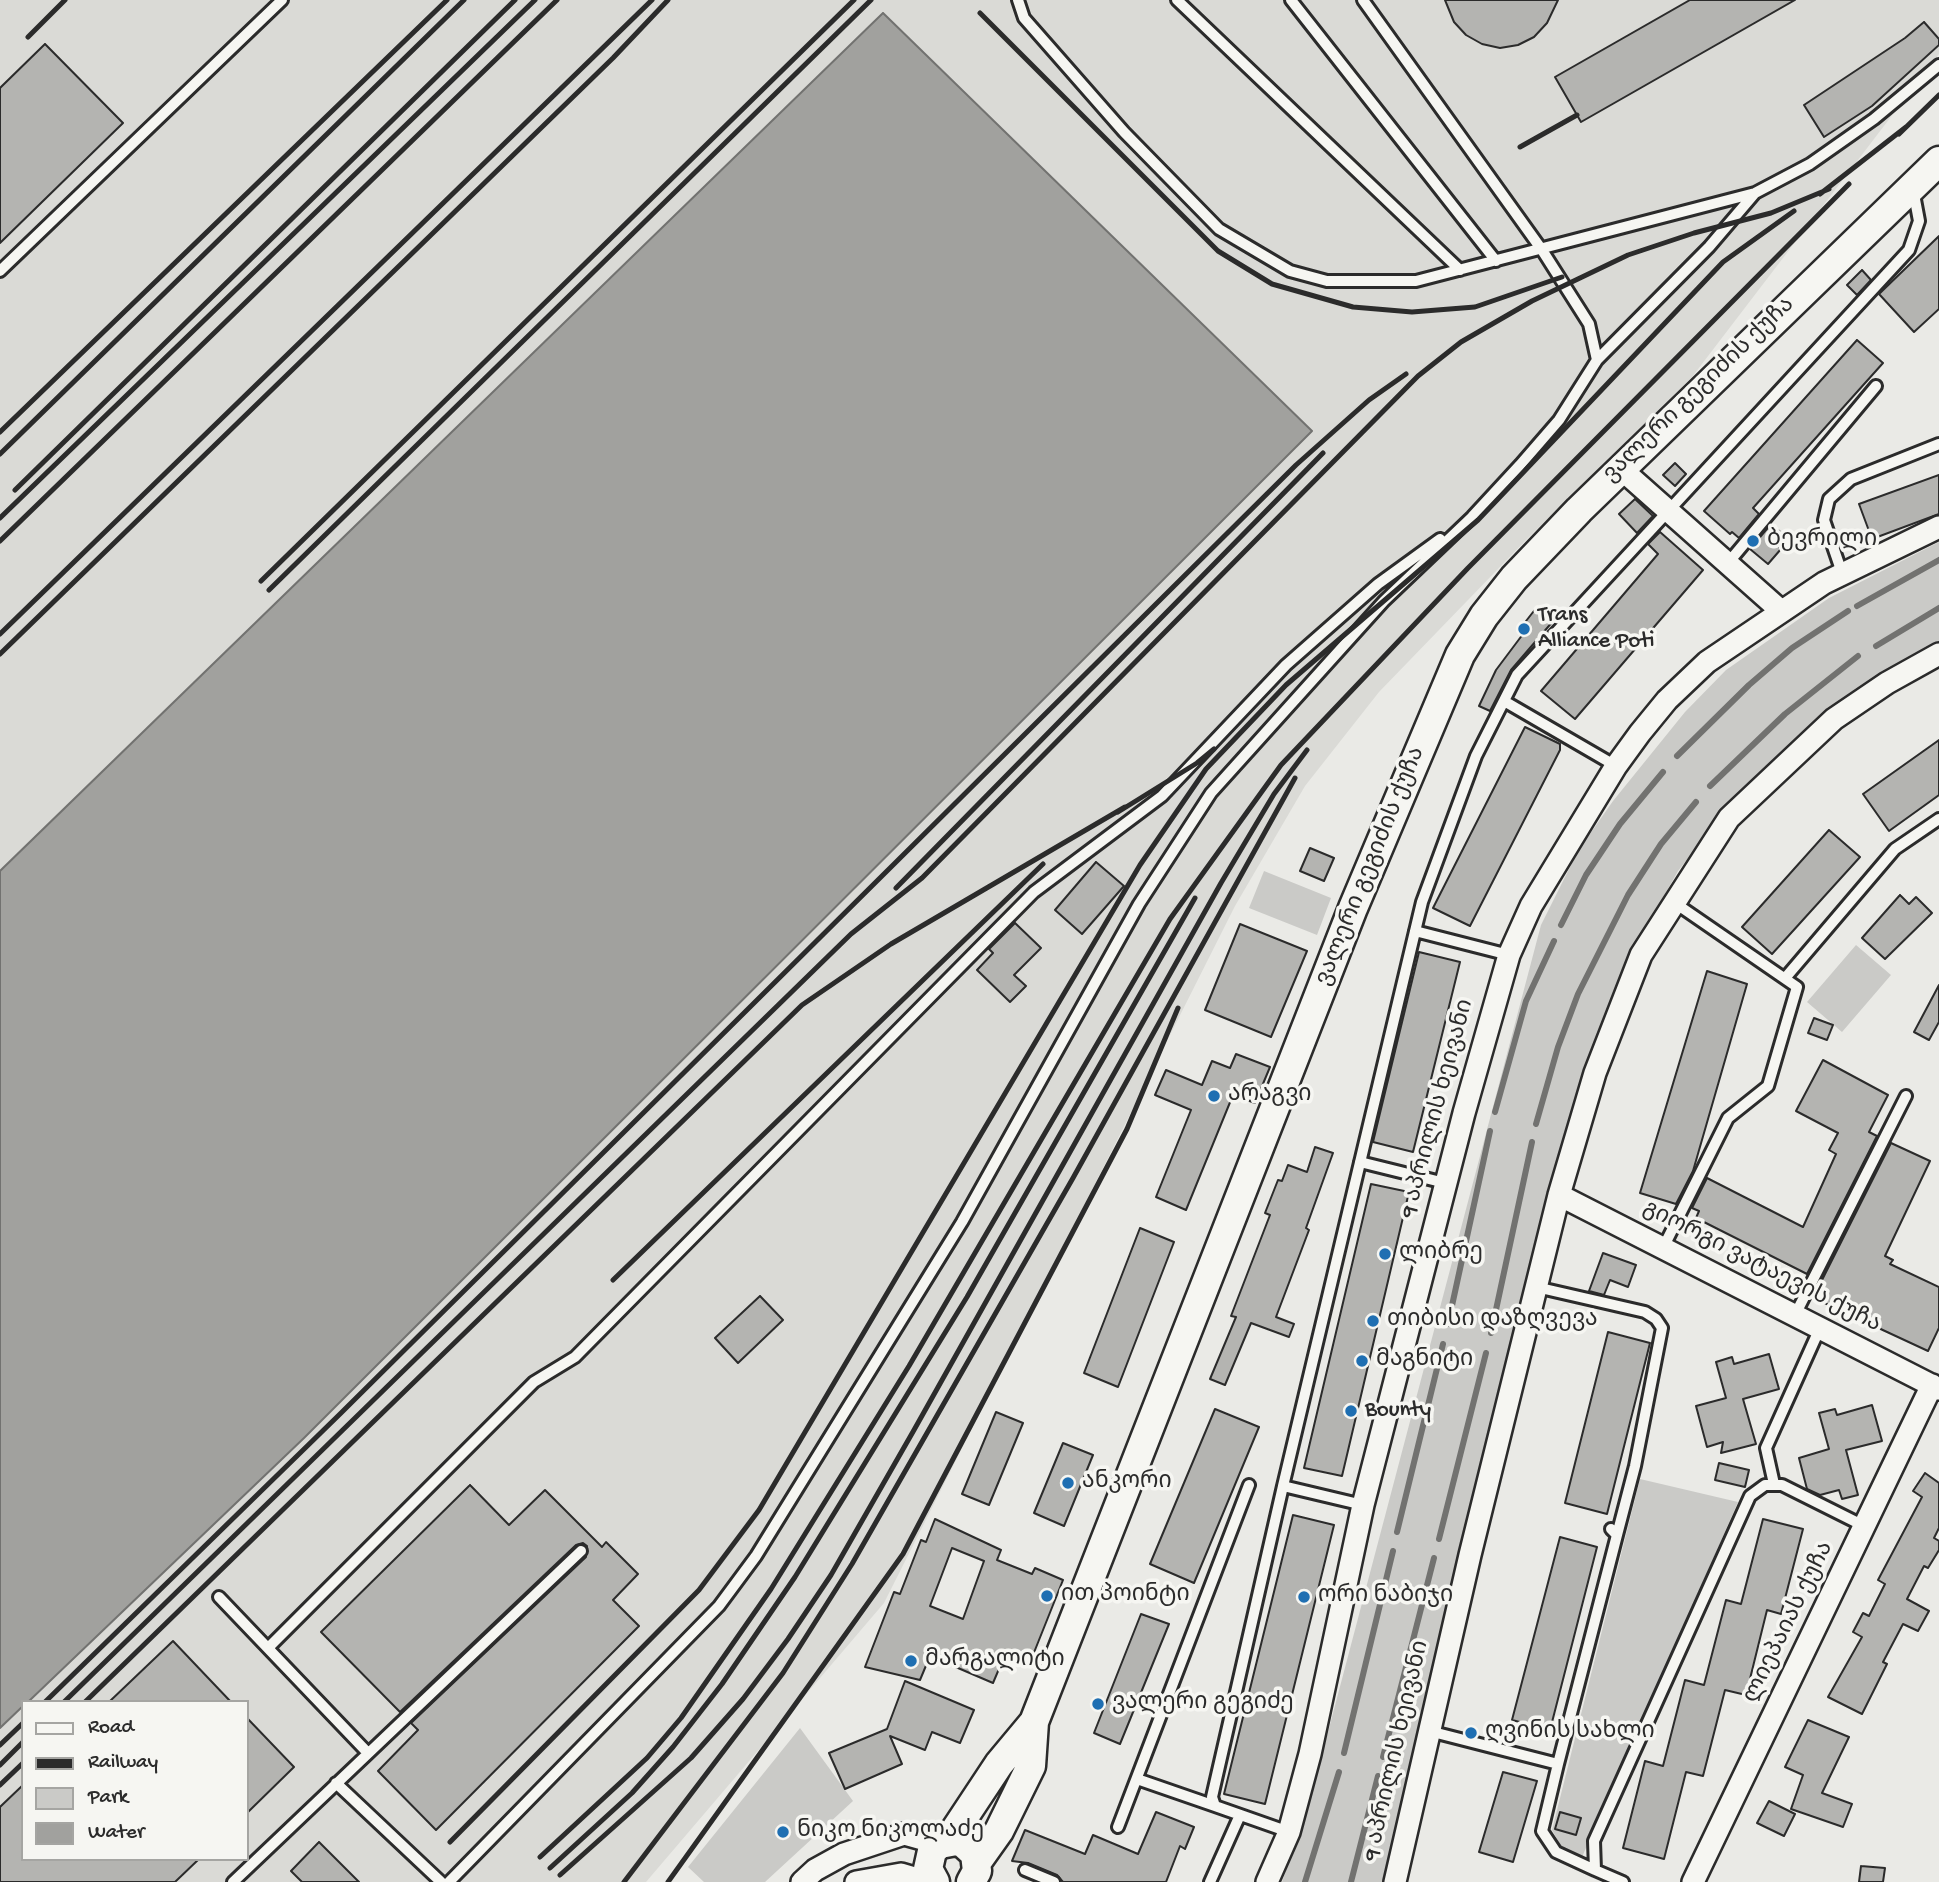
<!DOCTYPE html>
<meta charset="utf-8">
<style>
body{margin:0}
#map{position:relative;width:1939px;height:1882px;overflow:hidden;background:#eaeae6;font-family:"Gochi Hand",sans-serif}
canvas{display:block}
.legend{position:absolute;left:21px;top:1700px;width:228px;height:161px;box-sizing:border-box;background:#f6f6f2;border:2px solid #a5a5a2;margin:0;padding:9px 12px;list-style:none;font-size:21px;color:#2b2b2b}
.legend li{display:flex;align-items:center;gap:14px;height:35px}
.legend b{width:35px;border:2px solid #a5a5a2}
</style>
<div id="map">
<canvas width="1939" height="1882"></canvas>
<ul class="legend">
<li><b style="height:9px;background:#f6f6f2"></b>Road</li>
<li><b style="height:9px;background:#2b2b2b"></b>Railway</li>
<li><b style="height:19px;background:#cacac7"></b>Park</li>
<li><b style="height:19px;background:#a1a19e"></b>Water</li>
</ul>
</div>
<script>
const c = document.querySelector('canvas').getContext('2d');
c.lineJoin = 'round';
function fill(path, color) { c.fillStyle = color; c.fill(path, 'evenodd'); }
const shape = rows => new Path2D(rows.map(r => 'M' + r).join(''));
function trace(path, color, width, dash) { c.strokeStyle = color; c.lineWidth = width; c.lineCap = dash ? 'butt' : 'round'; c.setLineDash(dash || []); c.stroke(path); }
function write(font, color, halo, rows, align = 'center') {
  c.font = font + ' "Gochi Hand","Noto Sans Georgian",sans-serif'; c.lineWidth = 7; c.setLineDash([]); c.textBaseline = 'middle'; c.strokeStyle = halo; c.fillStyle = color; for (const [text, x, y, turn = 0] of rows) {
    c.save(); c.translate(x, y); c.rotate((+turn || 0) * Math.PI / 180); c.textAlign = isNaN(turn) ? turn : align; if (halo) c.strokeText(text, 0, 0); c.fillText(text, 0, 0); c.restore();
  }
}
const built = shape([
 [0,0,1939,0,1939,54,1692,377,1526,540,1379,692,1305,786,1235,906,884,1603,646,1882,0,1882,0,1728,23,1706,23,1859,247,1859,247,1702,27,1702,304,1438,1311,431,883,13,0,871]
]);
const green = shape([
 [1939,542,1939,643,1905,659,1836,706,1732,802,1678,871,1635,947,1552,1186,1465,1534,1417,1750,1382,1882,1282,1882,1309,1804,1541,925,1578,851,1613,801,1685,712,1726,670,1829,598],
 [1264,871,1331,898,1317,935,1249,908],
 [1856,945,1891,975,1842,1032,1807,1002],
 [1640,1479,1738,1502,1582,1857,1561,1846,1552,1830],
 [800,1728,853,1801,765,1882,704,1882,688,1867]
]);
const water = shape([
 [883,13,1312,431,304,1438,28,1702,23,1702,23,1706,0,1728,0,871,883,13]
]);
const stream = shape([
 [1857,606,1939,560],
 [1876,646,1939,608],
 [1677,756,1749,685,1792,648,1848,611],
 [1710,786,1785,714,1858,656],
 [1561,925,1586,875,1620,824,1663,772],
 [1495,1112,1526,1001,1554,941],
 [1536,1124,1558,1047,1578,994,1628,895,1661,844,1696,802],
 [1448,1324,1490,1131],
 [1491,1333,1532,1142],
 [1397,1532,1443,1344],
 [1439,1539,1486,1353],
 [1344,1753,1393,1551],
 [1383,1757,1434,1558],
 [1305,1882,1339,1772],
 [1351,1882,1378,1776]
]);
const building = shape([
 [1445,0,1558,0,1547,23,1534,37,1518,45,1500,48,1482,44,1466,35,1454,22,1445,0],
 [1690,0,1795,0,1581,122,1555,77,1690,0],
 [1924,22,1939,39,1939,45,1872,106,1824,137,1804,105,1905,38,1924,22],
 [45,44,123,123,0,243,0,88,45,44],
 [1939,236,1939,309,1914,332,1879,294,1939,236],
 [1862,270,1871,280,1857,295,1847,285,1862,270],
 [1857,340,1883,363,1753,508,1759,514,1739,538,1732,532,1730,534,1704,511,1857,340],
 [1675,463,1686,474,1675,486,1663,475,1675,463],
 [1939,475,1939,514,1872,539,1859,504,1939,475],
 [1635,499,1653,516,1637,533,1619,514,1635,499],
 [1771,524,1785,536,1777,545,1781,549,1768,564,1750,549,1771,524],
 [1660,532,1703,570,1575,719,1541,691,1658,554,1648,544,1660,532],
 [1537,607,1554,620,1511,670,1490,711,1479,706,1496,670,1523,634,1519,630,1537,607],
 [1525,727,1560,744,1560,750,1470,926,1433,908,1525,727],
 [1939,740,1939,795,1889,831,1863,794,1939,740],
 [1829,830,1860,857,1772,954,1742,927,1829,830],
 [1310,848,1334,858,1324,881,1300,871,1310,848],
 [1096,862,1124,886,1082,934,1055,910,1096,862],
 [1900,895,1909,904,1916,897,1932,913,1885,959,1862,938,1900,895],
 [1015,923,1041,948,1014,975,1026,986,1010,1002,977,970,993,953,989,949,1015,923],
 [1240,924,1307,951,1271,1037,1205,1010,1240,924],
 [1419,952,1460,962,1413,1152,1373,1142,1419,952],
 [1707,971,1747,984,1693,1171,1676,1204,1640,1193,1707,971],
 [1939,985,1939,1022,1929,1040,1914,1032,1939,985],
 [1814,1018,1833,1025,1827,1040,1808,1033,1814,1018],
 [1236,1054,1270,1067,1255,1103,1233,1095,1186,1210,1156,1197,1191,1110,1155,1095,1166,1070,1202,1085,1212,1061,1230,1068,1236,1054],
 [1823,1060,1888,1095,1869,1132,1877,1136,1807,1274,1696,1218,1699,1211,1692,1208,1707,1178,1803,1227,1836,1154,1829,1150,1838,1133,1796,1111,1823,1060],
 [1891,1143,1930,1161,1885,1256,1893,1260,1890,1264,1939,1287,1939,1328,1928,1351,1816,1299,1823,1283,1821,1282,1891,1143],
 [1315,1147,1333,1153,1306,1228,1309,1230,1276,1317,1294,1324,1289,1337,1251,1323,1225,1385,1210,1379,1236,1317,1231,1316,1270,1215,1265,1213,1278,1180,1282,1181,1288,1165,1307,1172,1315,1147],
 [1371,1184,1409,1192,1342,1476,1304,1468,1371,1184],
 [1140,1228,1174,1242,1118,1387,1084,1373,1140,1228],
 [1603,1253,1636,1265,1628,1287,1610,1280,1604,1295,1589,1291,1603,1253],
 [760,1296,783,1320,738,1363,715,1338,760,1296],
 [1608,1332,1650,1343,1607,1514,1565,1503,1608,1332],
 [1769,1354,1779,1389,1743,1399,1756,1444,1721,1453,1723,1442,1707,1447,1696,1406,1726,1398,1716,1362,1732,1357,1734,1364,1769,1354],
 [1872,1405,1882,1441,1846,1450,1858,1495,1842,1499,1839,1490,1820,1495,1807,1489,1799,1458,1829,1449,1819,1413,1835,1409,1837,1415,1872,1405],
 [1215,1409,1259,1427,1194,1583,1150,1564,1215,1409],
 [996,1412,1023,1423,989,1505,962,1494,996,1412],
 [1063,1443,1093,1455,1064,1526,1034,1513,1063,1443],
 [1719,1463,1749,1470,1745,1487,1715,1480,1719,1463],
 [1925,1473,1939,1483,1939,1528,1934,1538,1939,1541,1939,1550,1928,1568,1924,1566,1907,1599,1929,1611,1918,1631,1903,1624,1883,1662,1887,1664,1862,1714,1828,1697,1862,1637,1853,1632,1863,1613,1869,1616,1885,1584,1878,1580,1922,1497,1913,1491,1925,1473],
 [470,1485,509,1525,545,1490,602,1547,606,1542,638,1574,613,1600,639,1626,436,1830,378,1771,418,1730,411,1723,586,1557,587,1546,583,1543,576,1545,400,1712,321,1632,470,1485],
 [1293,1515,1334,1525,1265,1804,1224,1794,1293,1515],
 [935,1519,1001,1550,997,1560,1032,1574,1035,1568,1063,1580,1031,1660,1007,1650,993,1683,930,1656,920,1680,865,1667,894,1592,900,1594,921,1540,926,1542,935,1519],
 [952,1548,984,1561,963,1619,930,1606,952,1548],
 [1763,1519,1803,1529,1781,1614,1767,1610,1746,1695,1725,1690,1703,1776,1686,1772,1664,1859,1623,1848,1645,1761,1663,1766,1685,1680,1704,1685,1726,1600,1741,1604,1763,1519],
 [1560,1537,1597,1547,1550,1730,1512,1720,1560,1537],
 [1141,1614,1169,1624,1120,1744,1094,1733,1141,1614],
 [173,1641,231,1702,109,1702,173,1641],
 [905,1681,974,1710,960,1743,932,1732,925,1750,890,1736,902,1764,845,1789,829,1753,887,1729,905,1681],
 [247,1718,294,1767,247,1813,247,1718],
 [1808,1720,1849,1737,1822,1793,1852,1804,1843,1827,1791,1809,1803,1775,1785,1767,1808,1720],
 [1503,1772,1537,1781,1513,1862,1479,1852,1503,1772],
 [23,1785,23,1859,199,1859,175,1882,0,1882,0,1807,23,1785],
 [1769,1801,1795,1814,1784,1836,1757,1823,1769,1801],
 [1156,1812,1194,1827,1185,1849,1180,1846,1166,1882,1063,1882,1057,1875,1028,1863,1012,1861,1025,1830,1085,1854,1093,1835,1138,1854,1156,1812],
 [1560,1812,1581,1818,1576,1835,1555,1829,1560,1812],
 [319,1842,359,1882,302,1882,291,1871,319,1842],
 [1861,1866,1885,1868,1883,1882,1859,1882,1861,1866]
]);
const lane = shape([
 [1018,0,1024,18,1124,132,1219,229,1290,271,1327,281,1416,281,1755,193,1810,164,1874,119,1939,65],
 [1177,0,1460,270],
 [1291,0,1496,261],
 [0,271,282,0],
 [1597,360,1709,247,1755,193],
 [1728,563,1876,386],
 [1842,573,1824,520,1829,499,1851,479,1939,444],
 [1504,701,1616,766],
 [1415,931,1509,955],
 [1786,977,1895,849,1939,819],
 [1360,1162,1445,1183],
 [1663,1248,1728,1118,1768,1086,1797,987,1675,903],
 [1536,1287,1645,1312,1656,1319,1662,1328,1635,1466,1617,1535],
 [1795,1315,1906,1096],
 [1774,1484,1766,1448,1820,1328],
 [1283,1486,1422,902,1476,756,1517,675,1909,250,1919,221,1913,189],
 [219,1597,367,1752],
 [268,1648,534,1382,575,1357,1034,892,1162,796,1286,665,1378,584,1440,539],
 [1429,1731,1558,1764,1617,1535,1611,1529],
 [1558,1764,1542,1831,1556,1852,1595,1870],
 [1137,1779,1215,1806],
 [336,1783,441,1882],
 [1118,1827,1249,1485],
 [1289,1832,1215,1806,1212,1797,1231,1714,1283,1486,1363,1505],
 [1025,1870,1054,1882],
 [233,1882,581,1551],
 [449,1882,719,1606,756,1556,962,1222,1139,904,1211,793,1384,601,1472,517,1520,465,1559,420,1597,360,1589,324,1542,250,1363,0],
 [1210,1882,1240,1815],
 [1623,1882,1595,1870,1594,1841,1750,1496,1765,1485,1782,1485,1866,1527]
]);
const street = shape([
 [1620,468,1780,610],
 [1559,1195,1939,1389],
 [802,1882,815,1870,844,1854,904,1834,940,1844],
 [856,1882,901,1874,928,1882],
 [1267,1882,1289,1832,1310,1754,1363,1505,1464,1113,1509,955,1531,906,1616,766,1640,733,1667,700,1707,662,1824,583,1939,527],
 [1395,1882,1470,1555,1559,1195,1595,1073,1641,955,1729,818,1834,719,1887,683,1939,654],
 [1693,1882,1932,1385]
]);
const secondary = shape([
 [948,1841,999,1764,1034,1722],
 [977,1862,999,1831,1031,1766,1034,1722,1353,908,1460,655,1484,616,1514,578,1579,510,1939,161],
 [935,1882,928,1869,932,1851,940,1844,956,1841,963,1843,975,1854,977,1871,971,1882]
]);
const rail = shape([
 [980,13,1218,251,1272,284,1353,307,1412,312,1475,307,1562,277],
 [28,37,65,0],
 [1899,134,1939,95],
 [1520,147,1577,115],
 [1820,194,1906,127],
 [0,432,447,0],
 [0,454,464,0],
 [15,490,515,0],
 [0,518,535,0],
 [0,541,557,0],
 [261,581,854,0],
 [269,590,871,0],
 [0,634,652,0],
 [0,654,613,58,668,0],
 [1118,812,1197,763,1214,749],
 [896,888,1323,453],
 [613,1280,1043,864],
 [45,1702,340,1414,1296,465,1369,400,1406,374],
 [64,1702,851,934,922,878,1418,376,1461,342,1532,301,1628,255,1694,233,1771,213,1829,189],
 [85,1702,802,1005,891,944,1125,807],
 [0,1745,23,1723],
 [0,1765,23,1742],
 [0,1785,23,1763],
 [450,1842,699,1590,759,1510,1140,865,1206,769,1286,685,1478,520,1723,262,1794,211],
 [540,1857,647,1758,681,1718,771,1589,909,1366,1170,919,1281,765,1468,568,1849,184],
 [550,1868,632,1793,673,1747,722,1684,795,1577,967,1297,1195,898],
 [560,1875,691,1758,743,1699,788,1639,831,1575,914,1430,1221,883,1274,794,1307,750],
 [624,1882,783,1673,852,1564,1073,1178,1295,778],
 [668,1882,903,1554,1127,1129,1178,1008]
]);
const markers = [
 [1753,541,7,"#1f6fb2"],
 [1524,629,7,"#1f6fb2"],
 [1214,1096,7,"#1f6fb2"],
 [1385,1254,7,"#1f6fb2"],
 [1373,1321,7,"#1f6fb2"],
 [1362,1361,7,"#1f6fb2"],
 [1351,1411,7,"#1f6fb2"],
 [1068,1483,7,"#1f6fb2"],
 [1047,1596,7,"#1f6fb2"],
 [1304,1597,7,"#1f6fb2"],
 [911,1661,7,"#1f6fb2"],
 [1098,1704,7,"#1f6fb2"],
 [1471,1733,7,"#1f6fb2"],
 [783,1832,7,"#1f6fb2"]
];
const streetNames = [
 ["ვალერი გეგიძის ქუჩა",1700,391,-44],
 ["ვალერი გეგიძის ქუჩა",1372,867,-68],
 ["9 აპრილის ხეივანი",1439,1109,-75],
 ["გიორგი ვატაევის ქუჩა",1761,1268,27],
 ["ლიეპაიას ქუჩა",1790,1623,-64],
 ["9 აპრილის ხეივანი",1398,1751,-77]
];
const poiNames = [
 ["ბევრილი",1767,541],
 ["Trans",1538,616],
 ["Alliance Poti",1538,642],
 ["არაგვი",1228,1096],
 ["ლიბრე",1399,1254],
 ["თიბისი დაზღვევა",1387,1321],
 ["მაგნიტი",1376,1361],
 ["Bounty",1365,1411],
 ["ანკორი",1082,1483],
 ["ით პოინტი",1061,1596],
 ["ორი ნაბიჯი",1318,1597],
 ["მარგალიტი",925,1661],
 ["ვალერი გეგიძე",1112,1704],
 ["ღვინის სახლი",1485,1733],
 ["ნიკო ნიკოლაძე",797,1832]
];
fill(built, '#dadad6');
fill(green, '#cacac7');
fill(water, '#a1a19e');
trace(water, '#727270', 2);
trace(stream, '#727270', 6);
fill(building, '#b4b4b1');
trace(building, '#2b2b2b', 2);
trace(lane, '#2b2b2b', 16);
trace(street, '#2b2b2b', 26);
trace(secondary, '#2b2b2b', 33);
trace(lane, '#f6f6f2', 10);
trace(street, '#f6f6f2', 21);
trace(secondary, '#f6f6f2', 28);
trace(rail, '#2b2b2b', 5);
for (const [x, y, r, color] of markers) { const dot = new Path2D(); dot.arc(x, y, r, 0, 2 * Math.PI); c.fillStyle = color; c.fill(dot); trace(dot, '#f6f6f2', 2.5); }
write('23px', '#2b2b2b', '#f6f6f2', streetNames);
write('23px', '#2b2b2b', '#f6f6f2', poiNames, 'left');
</script>
